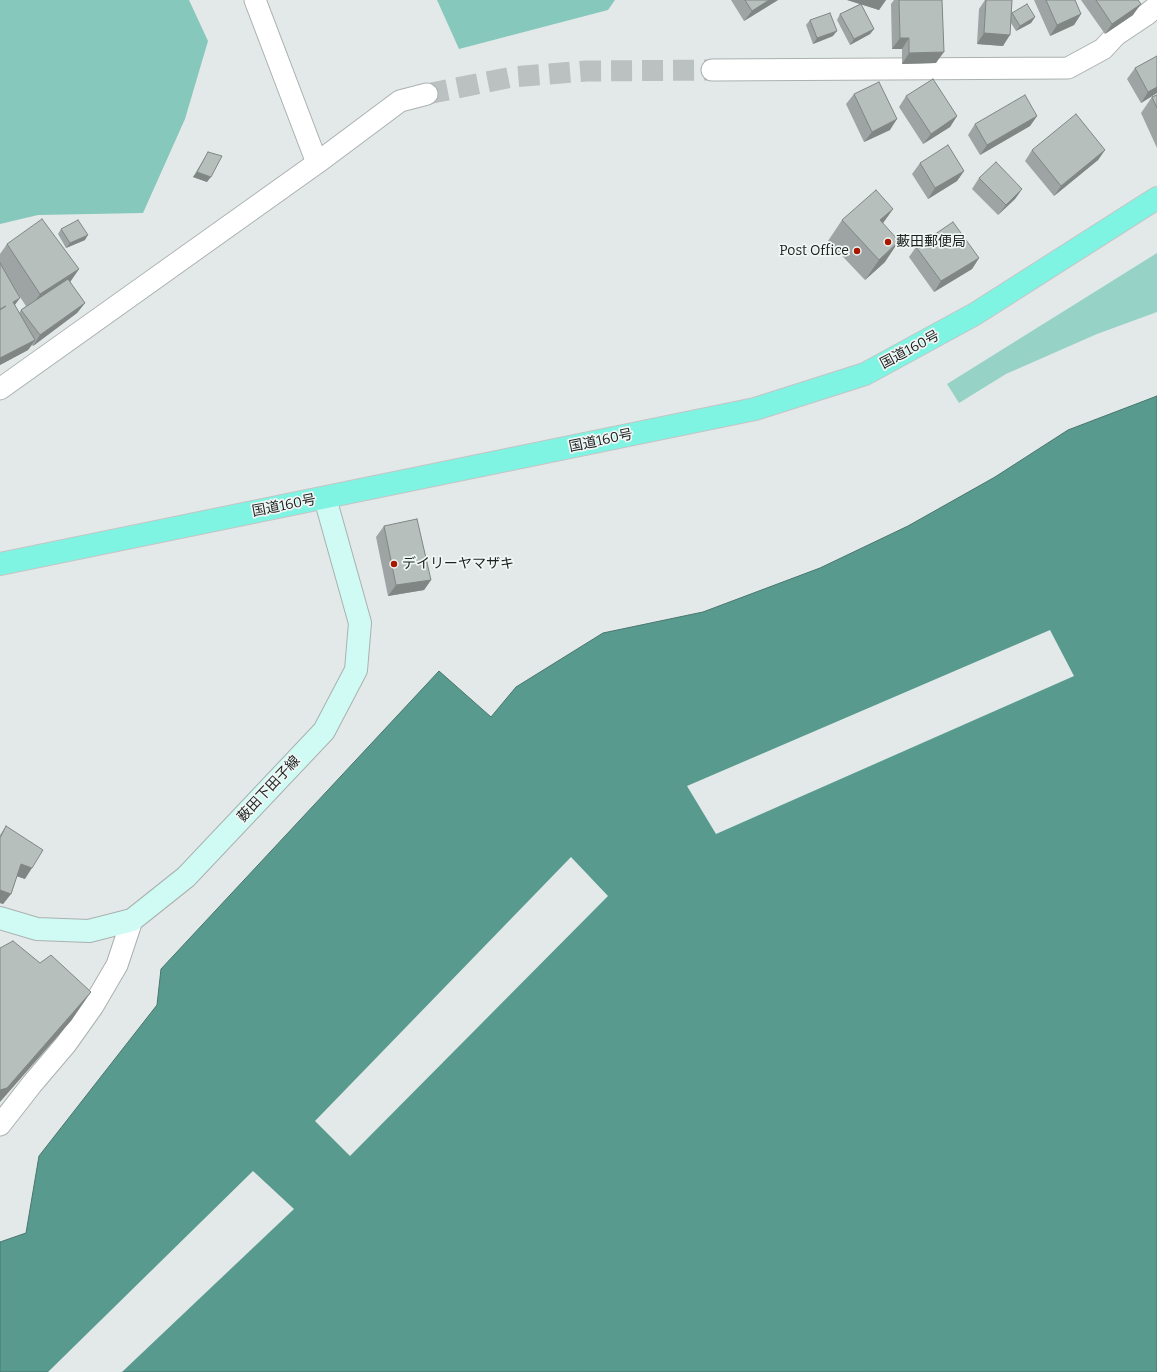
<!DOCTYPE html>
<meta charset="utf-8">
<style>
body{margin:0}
canvas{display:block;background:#e2e9e8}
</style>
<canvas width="1157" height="1372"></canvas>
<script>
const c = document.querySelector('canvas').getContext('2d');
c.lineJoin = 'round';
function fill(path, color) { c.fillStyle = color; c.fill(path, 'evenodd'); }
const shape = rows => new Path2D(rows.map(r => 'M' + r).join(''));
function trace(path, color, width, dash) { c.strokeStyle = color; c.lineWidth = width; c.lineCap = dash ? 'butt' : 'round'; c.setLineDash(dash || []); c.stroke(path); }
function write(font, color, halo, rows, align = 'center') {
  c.font = font + ' Bitter,"Noto Sans JP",serif'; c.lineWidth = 3.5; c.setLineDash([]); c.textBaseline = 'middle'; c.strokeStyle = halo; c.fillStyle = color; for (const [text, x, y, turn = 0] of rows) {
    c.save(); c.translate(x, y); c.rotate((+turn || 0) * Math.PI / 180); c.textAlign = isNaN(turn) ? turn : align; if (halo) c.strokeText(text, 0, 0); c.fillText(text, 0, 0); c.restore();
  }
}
const green = shape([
 [1157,253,1157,312,1097,334,1006,374,959,403,947,384]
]);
const forest = shape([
 [0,0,189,0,208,41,185,119,143,213,38,215,0,224],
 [437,0,615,0,608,10,459,49]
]);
const water = shape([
 [1157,396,1157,1372,0,1372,0,1242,26,1233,39,1156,157,1005,161,969,439,671,491,717,516,687,603,633,703,612,820,568,908,526,995,477,1068,430,1157,396]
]);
const pier = shape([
 [1050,630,1074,676,716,834,687,786],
 [571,857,608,896,350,1156,315,1121],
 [253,1171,294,1209,122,1372,48,1372]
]);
const minorTunnel = shape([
 [427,94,512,77,586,71,712,70]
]);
const minor = shape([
 [255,0,317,163],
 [712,70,1068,68,1103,49,1116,35,1146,15,1157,6],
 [0,389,317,163,400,101,427,94],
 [0,1125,32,1084,66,1044,93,1006,117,965,132,920]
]);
const secondary = shape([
 [0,918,37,929,89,931,132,920,186,877,324,731,356,670,360,623,325,498]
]);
const trunk = shape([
 [0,564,755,409,865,374,975,314,1157,198]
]);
const wall = shape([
 [731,0,778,0,744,21],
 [847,0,886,0,879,10,861,4,874,29,870,34,850,45,837,20,840,14,860,4],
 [894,0,942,0,936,63,902,64,902,49,892,49,891,4],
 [985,0,1012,0,1012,13,1035,17,1031,23,1016,31,1011,23,1003,46,977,44,979,9],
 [1034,0,1075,0,1081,14,1074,25,1050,36],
 [1081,0,1138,0,1133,15,1105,34],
 [810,20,833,36,813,44,806,25],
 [1157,56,1157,93,1141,103,1127,79,1135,68],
 [854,94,890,130,864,142,846,104],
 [1157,95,1157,148,1141,113,1152,97],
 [906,96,957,116,950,127,923,144,899,107],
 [1037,116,1030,126,980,155,968,135,975,124],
 [1032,150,1105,150,1098,160,1054,196,1025,161],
 [208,152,207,182,193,177],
 [920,163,964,171,957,181,928,199,912,174],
 [979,178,1022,189,1015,199,998,215,972,189],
 [893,209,883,223,885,262,865,280,828,241,842,220],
 [61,229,85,240,66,248,58,234],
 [7,244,79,269,70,282,85,303,77,313,33,346,32,345,28,350,0,365,0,254],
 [10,282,26,306,21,310,19,313,15,305],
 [916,247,979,258,972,269,934,292,909,257],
 [384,526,431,580,424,590,388,596,376,537],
 [6,826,25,879,17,876,11,894,3,904,0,903,0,835]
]);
const shadedWall = shape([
 [769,0,778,0,744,21,752,11],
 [847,0,886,0,879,10],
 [1141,4,1133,15,1105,34,1112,24],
 [1081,14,1074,25,1050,36,1057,25],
 [1035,17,1031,23,1016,31,1020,26],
 [874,29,870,34,850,45,854,39],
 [837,31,833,36,813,44,817,38],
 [984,33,1010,35,1003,46,977,44],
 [900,38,909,38,902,49,892,49],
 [944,52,936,63,902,64,909,53],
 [1157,87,1157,93,1141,103,1148,92],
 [957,116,950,127,923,144,931,134],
 [1037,116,1030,126,980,155,987,145],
 [897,119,890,130,864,142,872,132],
 [1105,150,1098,160,1054,196,1061,186],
 [964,171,957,181,928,199,935,188],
 [197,172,211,177,207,182,193,177],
 [1022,189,1015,199,998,215,1006,205],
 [893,209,878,230,880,220],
 [88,235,85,240,66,248,70,243],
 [899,241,885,262,865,280,879,260],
 [979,258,972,269,934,292,941,281],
 [79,269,68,285,29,310,40,294],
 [20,298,12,309,13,302],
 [85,303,77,313,33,346,40,335],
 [35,340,28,350,0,365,0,358],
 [431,580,424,590,388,596,396,585],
 [21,864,32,868,25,879,13,875],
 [0,890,11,894,3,904,0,903],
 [91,992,71,1021,0,1102,0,1090]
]);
const building = shape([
 [745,0,769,0,752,11,745,0],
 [899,0,942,0,944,52,909,53,909,38,900,38,899,0],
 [986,0,1012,0,1010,35,984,33,986,0],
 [1046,0,1075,0,1081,14,1057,25,1046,0],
 [1096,0,1138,0,1141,4,1112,24,1096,0],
 [861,4,874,29,854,39,840,14,861,4],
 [1027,4,1035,17,1020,26,1012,13,1027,4],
 [830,13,837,31,817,38,810,20,830,13],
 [1157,56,1157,87,1148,92,1135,68,1157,56],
 [933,79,957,116,931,134,906,96,933,79],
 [879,82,897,119,872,132,854,94,879,82],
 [1025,95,1037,116,987,145,975,124,1025,95],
 [1157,95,1157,108,1152,97,1157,95],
 [1076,114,1105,150,1061,186,1032,150,1076,114],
 [948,145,964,171,935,188,920,163,948,145],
 [208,152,222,156,211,177,197,172,208,152],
 [996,162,1022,189,1006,205,979,178,996,162],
 [876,190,893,209,880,220,899,241,879,260,842,220,876,190],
 [42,219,79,269,40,294,7,244,42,219],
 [78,220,88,235,70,243,61,229,78,220],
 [953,222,979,258,941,281,916,247,953,222],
 [0,263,20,298,13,302,35,340,0,358,0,310,6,306,0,309,0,263],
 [68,279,85,303,40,335,21,310,68,279],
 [417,519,431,580,396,585,384,526,417,519],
 [6,826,43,850,32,868,21,864,11,894,0,890,0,838,6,826],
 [13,941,40,963,51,955,91,992,7,1088,0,1090,0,948,13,941]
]);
const markers = [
 [888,242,4,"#a81800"],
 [857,251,4,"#a81800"],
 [394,564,4,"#a81800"]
];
const poiNames = [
 ["藪田郵便局",896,242],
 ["Post Office",849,251,"right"],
 ["デイリーヤマザキ",402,564]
];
const streetNames = [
 ["国道160号",910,350,-28],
 ["国道160号",601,441,-12],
 ["国道160号",284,506,-11],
 ["薮田下田子線",269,789,-47]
];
fill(green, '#97d2c7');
fill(forest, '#86c8bc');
fill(water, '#599a8f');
trace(water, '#48766e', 1);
fill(pier, '#e2e9e8');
trace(minorTunnel, '#bbc1c0', 21, [21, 10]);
trace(minor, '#aab1af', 23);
trace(secondary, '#aab1af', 24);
trace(trunk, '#c5c5c5', 24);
trace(minor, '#fff', 21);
trace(secondary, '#cffbf4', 22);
trace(trunk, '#7ff4e3', 22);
fill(wall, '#9da4a3');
fill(shadedWall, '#808684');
fill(building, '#b7bfbd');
trace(building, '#808684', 1);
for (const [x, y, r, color] of markers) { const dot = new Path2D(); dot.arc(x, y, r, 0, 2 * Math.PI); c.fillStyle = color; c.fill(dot); trace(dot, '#eff7f5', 1.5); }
write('14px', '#1f2121', '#eff7f5', poiNames, 'left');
write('14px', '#1f2121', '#eff7f5', streetNames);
</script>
